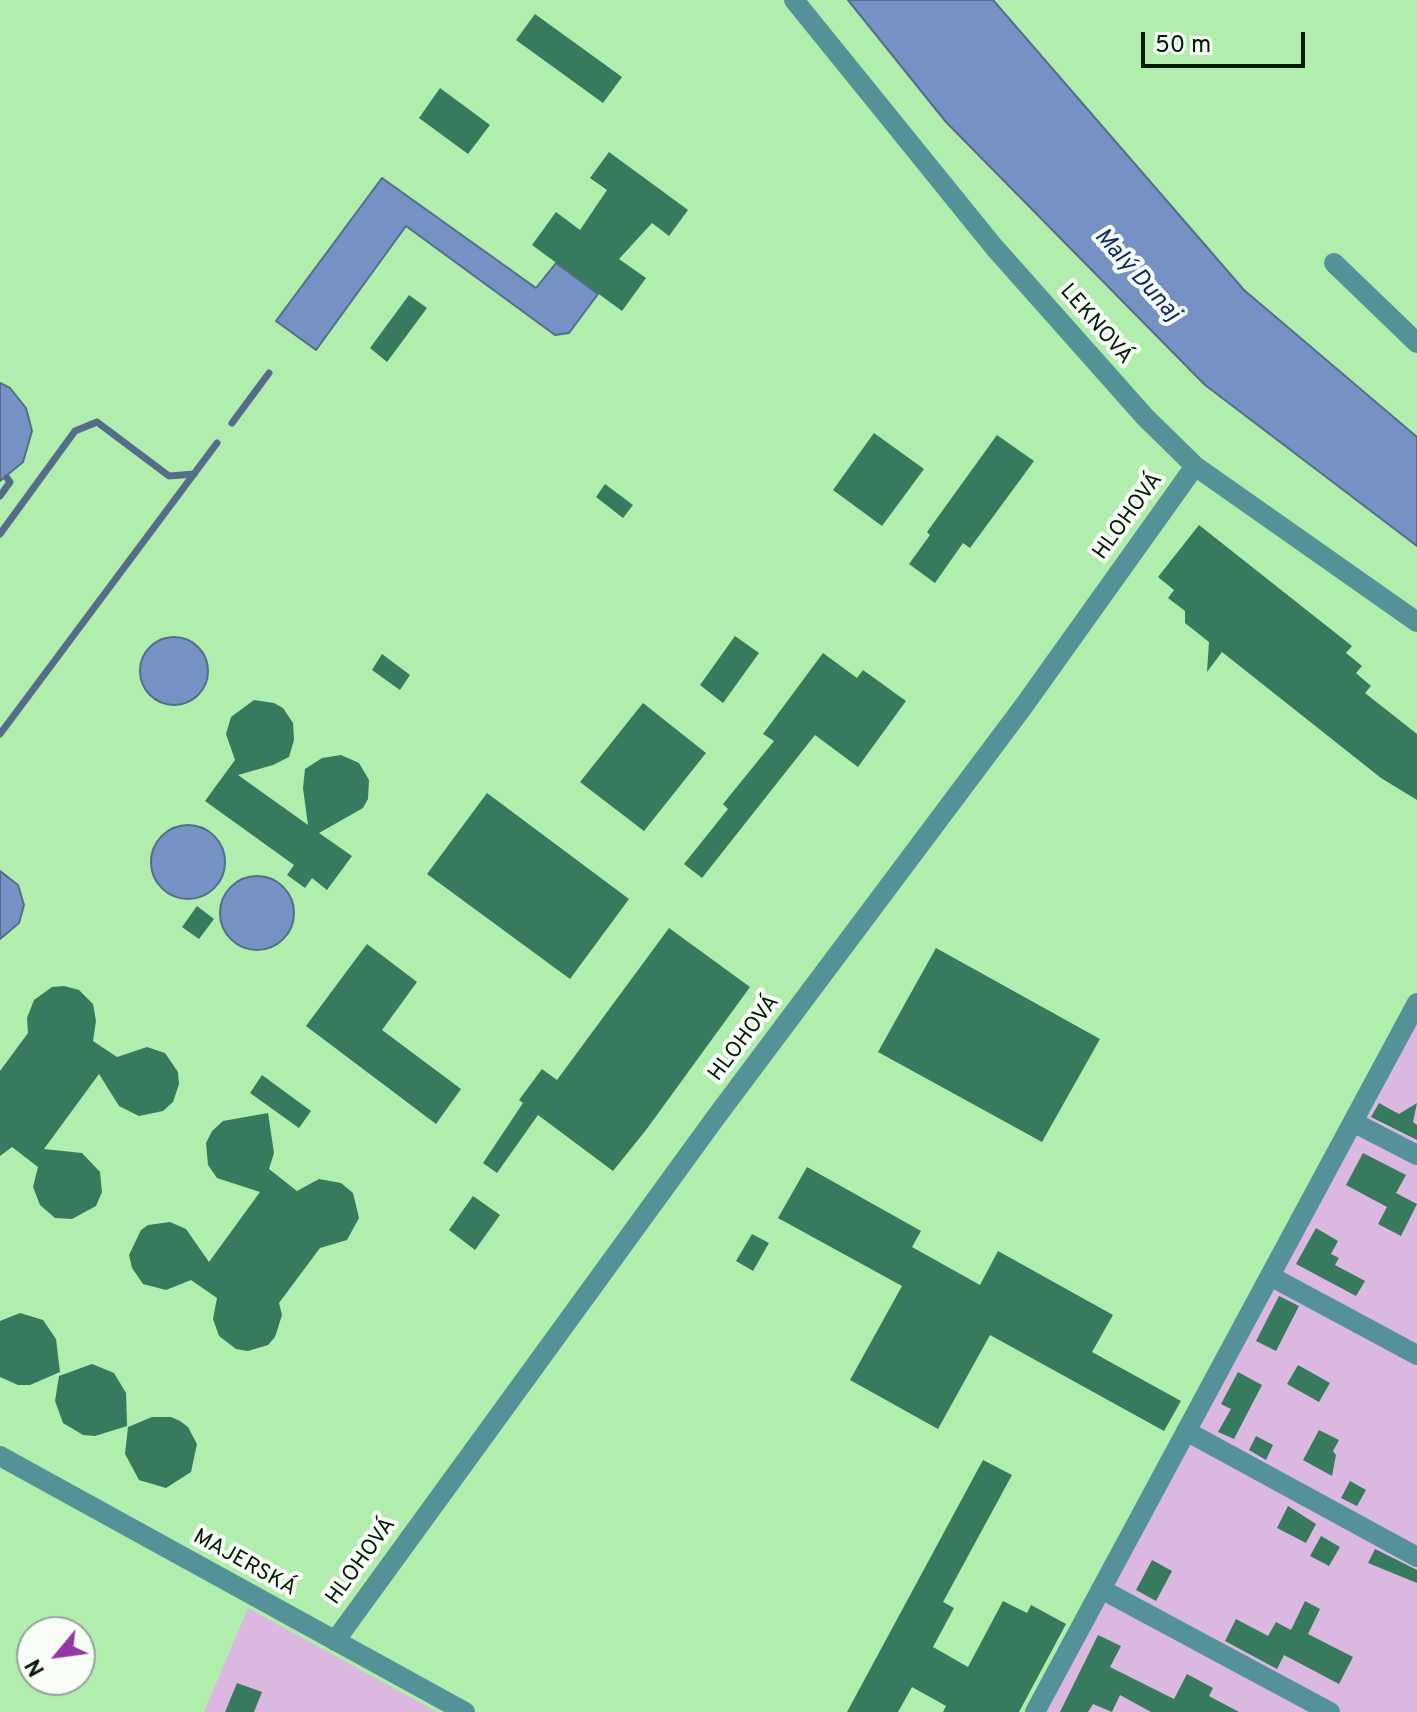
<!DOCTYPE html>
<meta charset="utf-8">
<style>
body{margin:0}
#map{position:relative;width:1417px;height:1712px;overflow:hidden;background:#b1edac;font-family:Overpass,sans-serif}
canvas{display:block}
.north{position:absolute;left:16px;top:1616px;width:80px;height:80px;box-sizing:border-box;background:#f8fef7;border:2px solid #97a396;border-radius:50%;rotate:241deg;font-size:22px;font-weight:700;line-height:32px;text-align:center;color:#051b04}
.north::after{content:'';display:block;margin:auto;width:28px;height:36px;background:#9538a2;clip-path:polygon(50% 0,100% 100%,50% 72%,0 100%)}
.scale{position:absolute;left:1141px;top:32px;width:164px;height:36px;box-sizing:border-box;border:4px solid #051b04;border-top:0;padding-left:10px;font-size:24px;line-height:28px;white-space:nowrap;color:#051b04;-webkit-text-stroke:6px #f8fef7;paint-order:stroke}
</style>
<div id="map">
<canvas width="1417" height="1712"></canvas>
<div class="north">N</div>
<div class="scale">50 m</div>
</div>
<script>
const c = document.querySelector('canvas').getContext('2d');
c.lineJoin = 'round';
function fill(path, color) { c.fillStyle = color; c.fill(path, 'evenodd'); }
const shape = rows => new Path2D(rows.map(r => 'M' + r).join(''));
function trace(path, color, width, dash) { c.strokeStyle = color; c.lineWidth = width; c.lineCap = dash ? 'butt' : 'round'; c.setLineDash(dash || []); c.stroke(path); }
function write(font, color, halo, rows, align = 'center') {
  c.font = font + ' Overpass,sans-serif'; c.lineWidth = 8; c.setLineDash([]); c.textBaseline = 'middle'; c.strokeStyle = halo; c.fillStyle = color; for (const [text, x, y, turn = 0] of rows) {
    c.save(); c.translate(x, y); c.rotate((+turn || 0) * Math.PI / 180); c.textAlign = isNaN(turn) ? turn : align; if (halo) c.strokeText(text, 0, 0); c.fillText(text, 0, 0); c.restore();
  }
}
const green = shape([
 [1417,1024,1417,1712,1046,1712],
 [248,1608,437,1712,204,1712]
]);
const water = shape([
 [848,0,993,0,1244,290,1417,437,1417,546,1205,385,946,122,848,0],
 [382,178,536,288,556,263,598,294,569,333,555,335,406,226,316,350,276,321,382,178],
 [0,383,10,388,26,408,32,431,23,462,0,481,0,383],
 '140 671a34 34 0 1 1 68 0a34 34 0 1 1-68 0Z',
 '151 862a37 37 0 1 1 74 0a37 37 0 1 1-74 0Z',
 [0,871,18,885,24,905,19,923,0,939,0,871],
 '220 913a37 37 0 1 1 74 0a37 37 0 1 1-74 0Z'
]);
const stream = shape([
 [232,423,269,373],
 [0,496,10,482,7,478],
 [0,534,75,431,97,422,169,476,194,474],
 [0,734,217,443]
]);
const building = shape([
 [535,14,622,77,603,103,516,40],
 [440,88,490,125,468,154,419,118],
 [609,152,688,210,669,236,652,223,619,259,646,278,622,311,532,245,556,212,580,230,607,190,590,178],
 [409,295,427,308,387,362,370,348],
 [874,433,924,469,882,526,833,490],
 [997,435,1034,461,970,548,963,543,935,583,909,564,930,535,927,532],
 [605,484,633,505,623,518,596,497],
 [1199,525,1352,646,1346,653,1362,666,1356,673,1371,686,1365,693,1417,734,1417,800,1381,778,1222,652,1207,672,1209,642,1185,623,1185,611,1168,598,1174,590,1158,577],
 [735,636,759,653,723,703,700,685],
 [823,653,857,678,863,670,906,701,858,767,815,735,702,878,684,864,728,809,723,804,774,741,763,734],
 [382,654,410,675,400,690,372,670],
 [254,700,274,703,283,708,293,723,294,740,289,757,273,765,238,775,308,825,303,788,305,769,322,758,341,755,359,763,369,780,368,799,363,808,319,833,352,856,327,890,312,878,305,888,287,875,294,865,205,801,235,760,226,734,231,717],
 [643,703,706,753,644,831,580,782],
 [487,793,629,899,570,979,427,874],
 [197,906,214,919,199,939,182,927],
 [669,928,750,987,646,1130,613,1171,538,1115,497,1173,483,1163,523,1103,519,1100,542,1069,557,1080],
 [367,944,417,982,382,1030,461,1089,436,1124,306,1026],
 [936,948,1100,1039,1042,1142,878,1052],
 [64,986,79,990,93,1004,96,1021,93,1041,117,1057,147,1047,165,1053,178,1072,179,1084,173,1102,163,1111,139,1116,119,1106,99,1074,44,1149,82,1153,100,1172,102,1192,96,1206,72,1219,55,1218,40,1205,33,1187,38,1167,12,1147,0,1156,0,1071,28,1033,27,1018,34,1000,52,987],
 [262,1075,311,1111,299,1128,250,1093],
 [1379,1103,1399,1114,1417,1103,1413,1122,1417,1125,1417,1140,1371,1117],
 [268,1113,274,1153,269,1169,297,1191,319,1179,341,1183,353,1193,359,1218,347,1240,320,1248,279,1303,282,1315,275,1337,268,1345,248,1351,236,1349,219,1336,213,1319,217,1298,191,1280,166,1290,143,1284,132,1268,129,1255,141,1230,148,1225,170,1222,186,1229,209,1262,260,1192,217,1178,208,1165,206,1143,212,1131,223,1121],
 [1363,1153,1406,1175,1396,1193,1417,1204,1401,1236,1378,1224,1387,1207,1346,1185],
 [807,1167,921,1231,912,1247,980,1285,998,1251,1113,1315,1092,1352,1181,1401,1164,1431,990,1335,938,1429,850,1380,902,1286,778,1218],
 [473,1196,500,1215,475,1250,449,1230],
 [1316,1228,1338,1241,1331,1254,1339,1258,1335,1265,1365,1281,1356,1296,1296,1264],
 [752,1234,769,1243,753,1271,736,1261],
 [1279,1296,1299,1306,1276,1351,1256,1341],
 [20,1313,43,1320,56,1339,60,1372,30,1385,18,1385,0,1377,0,1321],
 [92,1364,114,1373,126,1393,127,1426,95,1436,83,1435,63,1423,55,1401,59,1376],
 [1298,1365,1330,1383,1319,1402,1287,1384],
 [1238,1372,1262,1385,1234,1439,1218,1432,1231,1409,1221,1404],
 [152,1417,171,1417,180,1421,188,1427,197,1444,191,1472,166,1488,139,1480,125,1454,128,1427],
 [1319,1430,1339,1440,1333,1451,1336,1455,1332,1476,1303,1460],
 [1256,1436,1273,1445,1266,1460,1249,1450],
 [983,1460,1012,1475,943,1602,954,1608,933,1647,968,1667,1003,1601,1027,1613,1031,1605,1066,1624,1019,1712,943,1712,946,1706,912,1687,898,1712,847,1712],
 [1350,1481,1366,1490,1357,1506,1341,1498],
 [1288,1506,1316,1524,1306,1543,1277,1528],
 [1321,1536,1340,1547,1329,1566,1310,1556],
 [1375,1549,1417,1570,1417,1583,1368,1563],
 [1152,1560,1172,1571,1156,1601,1136,1590],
 [1305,1601,1320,1609,1308,1634,1353,1657,1339,1684,1284,1655,1277,1669,1225,1641,1236,1619,1268,1636,1276,1622,1291,1630],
 [1098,1635,1121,1646,1110,1667,1174,1699,1187,1674,1213,1688,1209,1696,1239,1712,1151,1712,1120,1695,1112,1712,1093,1704,1088,1712,1060,1712],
 [237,1683,262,1692,254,1712,225,1712]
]);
const street = shape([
 [794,0,994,247,1145,417,1195,466,1417,622],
 [1334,263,1417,343],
 [1353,1122,1417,1155],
 [1270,1276,1417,1355],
 [1186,1431,1417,1557],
 [0,1456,465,1712],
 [1101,1589,1330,1712],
 [335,1641,716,1117,1023,707,1195,466],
 [1035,1712,1417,1003]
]);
const streetNames = [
 ["LEKNOVÁ",1095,325,49],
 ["HLOHOVÁ",1129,517,-54],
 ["HLOHOVÁ",745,1039,-53],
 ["HLOHOVÁ",362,1562,-54],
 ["MAJERSKÁ",244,1564,29]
];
const waterNames = [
 ["Malý Dunaj",1136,276,48]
];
fill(green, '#dbb8df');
fill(water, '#7691c4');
trace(water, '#546e8a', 2);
trace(stream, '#546e8a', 7);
fill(building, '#387a5d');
trace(street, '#549297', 20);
write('22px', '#051b04', '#f8fef7', streetNames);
write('italic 24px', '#0f2b69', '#f8fef7', waterNames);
</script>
